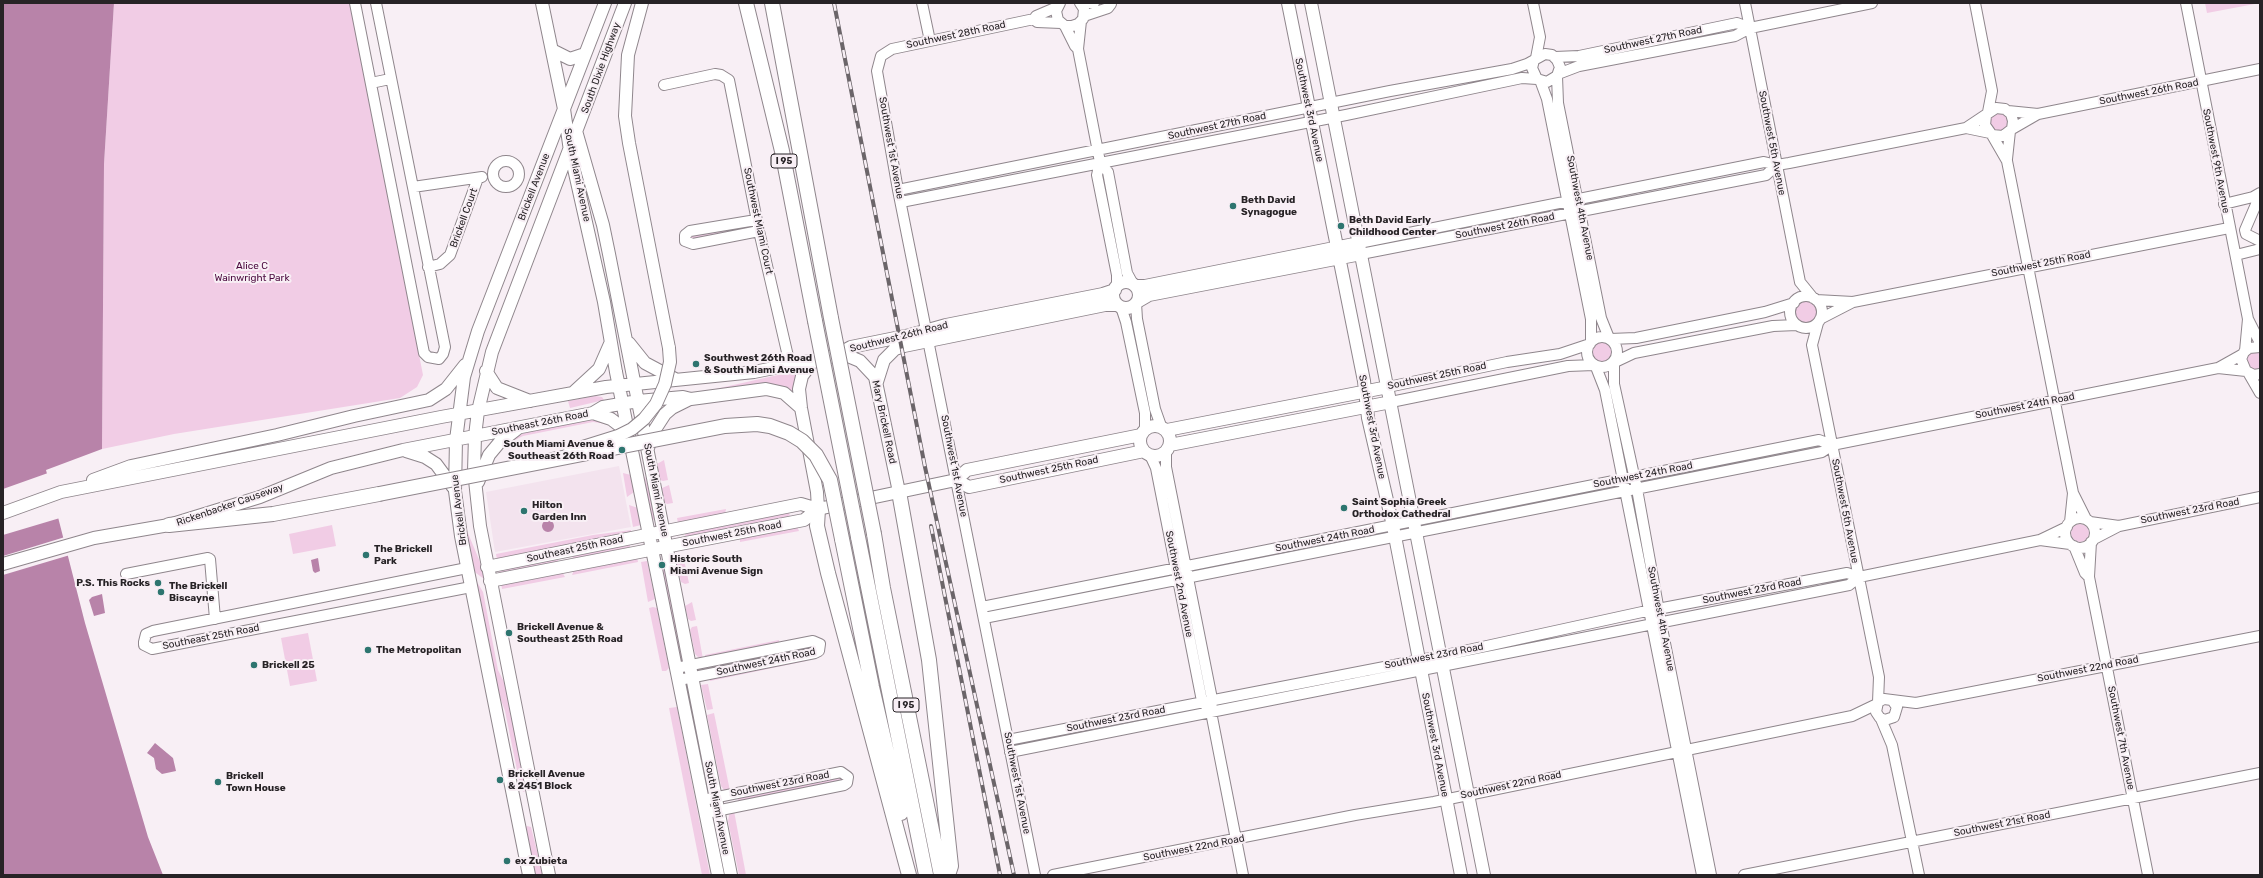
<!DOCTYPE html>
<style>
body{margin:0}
#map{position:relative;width:2263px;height:878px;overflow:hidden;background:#f8eff5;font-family:Rubik,sans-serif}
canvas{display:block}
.frame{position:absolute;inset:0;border:4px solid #272326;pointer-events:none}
</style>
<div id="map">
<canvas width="2263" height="878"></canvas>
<div class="frame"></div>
</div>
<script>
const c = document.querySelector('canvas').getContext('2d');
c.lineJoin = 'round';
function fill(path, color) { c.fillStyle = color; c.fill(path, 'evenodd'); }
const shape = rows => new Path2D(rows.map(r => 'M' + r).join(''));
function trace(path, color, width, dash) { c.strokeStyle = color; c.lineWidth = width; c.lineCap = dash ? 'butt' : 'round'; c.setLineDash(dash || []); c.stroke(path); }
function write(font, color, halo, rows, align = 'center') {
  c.font = font + ' Rubik,sans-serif'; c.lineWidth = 4; c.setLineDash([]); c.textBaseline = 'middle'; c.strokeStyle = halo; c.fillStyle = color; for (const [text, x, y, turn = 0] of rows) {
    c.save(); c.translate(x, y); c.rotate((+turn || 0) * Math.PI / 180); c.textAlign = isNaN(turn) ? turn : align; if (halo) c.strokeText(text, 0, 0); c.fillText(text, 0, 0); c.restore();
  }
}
const built = shape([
 [619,466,631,527,495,552,486,492]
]);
const green = shape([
 [114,3,350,3,423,375,417,387,400,398,174,434,102,449,104,164],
 [2205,3,2260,3,2207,13],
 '1990 122a9 9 0 1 1 18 0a9 9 0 1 1-18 0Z',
 [744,226,745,230,694,240,690,239,690,236],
 '1795 312a11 11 0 1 1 22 0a11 11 0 1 1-22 0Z',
 '1591 352a11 11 0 1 1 22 0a11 11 0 1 1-22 0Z',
 [2260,351,2260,369,2253,370,2248,366,2247,356,2249,353],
 [796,373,795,388,791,391,782,386,771,384,711,390,778,375],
 [595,396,602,397,604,400,570,408,568,401],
 [591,418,609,421,607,424,593,422,523,436,515,440,514,438,529,431],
 [664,460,668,480,663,481,660,480,657,464],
 [623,473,631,475,634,492,627,497],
 [645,477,656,516,655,520,651,519,642,478],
 [669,485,673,503,667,504,664,502,662,488],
 [629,505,638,508,641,525,633,527],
 [726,509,725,514,678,523,677,518],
 [789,512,790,517,686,537,685,535,686,533],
 '2071 533a9 9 0 1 1 18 0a9 9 0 1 1-18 0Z',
 [332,525,336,546,293,554,289,534],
 [465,526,480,562,484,579,472,570],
 [797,526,799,531,740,542,740,537],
 [631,530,631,532,497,560,496,554,593,535],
 [630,544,630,549,574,560,572,556,573,554],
 [683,555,689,583,685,584,681,582,675,556],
 [637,557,638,562,572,575,574,570],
 [558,558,558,563,501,575,499,571,499,569],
 [662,560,664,560,686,662,680,665,660,561],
 [647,561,655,599,648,602,641,562],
 [562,572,565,577,502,589,501,583],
 [477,582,483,592,498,670,506,686,526,789,524,792,521,790,505,711,496,686],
 [692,602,696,620,691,621,688,619,685,606],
 [653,607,657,608,669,668,666,671,662,671,649,608],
 [697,626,703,659,698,657,695,654,690,630,692,627],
 [308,633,317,681,290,686,281,638],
 [779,640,779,644,705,658,705,655],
 [810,646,811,649,710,670,709,668,709,666],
 [805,659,806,661,710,681,710,678],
 [708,684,713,709,707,710,701,685],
 [691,687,712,793,708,797,683,688],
 [677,707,710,875,702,875,669,708],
 [714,713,730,791,724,790,721,786,707,715],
 [838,777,842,778,841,781,738,801,738,797],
 [734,811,746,875,739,875,728,821,729,815],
 [527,826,531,827,543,875,534,875,525,827]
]);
const water = shape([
 [3,3,114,3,104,164,102,449,46,470,85,623,148,837,163,875,3,875],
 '542 526a6 6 0 1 1 12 0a6 6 0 1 1-12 0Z',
 [318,558,320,571,315,573,313,571,311,560],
 [102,594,105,613,94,616,89,600,92,597],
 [155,743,173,758,176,771,162,774,156,769,154,758,147,753]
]);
const pier = shape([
 [48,473,60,518,3,535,3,489],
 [65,537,70,555,3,575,3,556]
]);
const minor = shape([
 [355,3,424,353,428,357,439,359,443,354,445,347,376,3],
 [922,3,930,41],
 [1060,3,1056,11,1058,20,1065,26,1072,26,1078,24,1083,19,1084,9,1080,3],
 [1080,3,1094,3],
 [1533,3,1540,37,1536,58],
 [1745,3,1800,282,1813,298],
 [1975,3,1992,91,1988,112],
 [2186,3,2248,319,2245,351],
 [1084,16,1108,8,1111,4],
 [1034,19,1037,22,1061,23],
 [1081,21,1078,49,1100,162,1097,175,1117,275,1117,287],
 [1065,26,1075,46,1078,49],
 [1555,57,1579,56,1737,23,1750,28],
 [1558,74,1579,66,1735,36,1750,28,1872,3],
 [1557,76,1558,103,1601,318,1609,338],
 [1540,80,1547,99,1591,319,1591,342],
 [371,83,390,79],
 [664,85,715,74,721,75,729,80,759,231,790,365],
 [2008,111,2038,114,2260,69],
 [1966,128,1990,133],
 [2012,129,2038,114],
 [1992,135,2007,161,2073,493,2086,519],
 [2007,159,2010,131],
 '493 174a13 13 0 1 1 26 0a13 13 0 1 1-26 0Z',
 [1100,162,1108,172,1127,273,1133,284],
 [413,187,482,177],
 [898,190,1390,91,1512,69,1527,64,1545,54,1552,55,1557,60,1560,67,1557,76,1547,82,1537,79,1532,68,1534,60],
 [2260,195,2245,230,2246,234,2260,241],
 [901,202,1346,115,1522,78,1537,79],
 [2224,204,2253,197,2260,193],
 [756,220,690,231,685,235,685,241,693,244,759,231],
 [1359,243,1764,162,1777,165,1789,163,1966,128,1996,108,2005,109,2011,114,2013,121,2012,129,2003,136,1992,135,1985,125,1986,116],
 [1361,254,1761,176,1766,175,1777,165],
 [2236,255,2260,249],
 [428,267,440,264,450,255,478,178],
 '1790 312a16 16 0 1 1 32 0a16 16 0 1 1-32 0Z',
 [1816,300,1853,302,2229,228],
 [1136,303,1137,319,1155,409,1161,426],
 [1121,307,1126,322,1145,413,1145,429],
 [1820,319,1853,302],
 [2248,319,2260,343],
 [1818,323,1812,345,1879,677,1878,702,1876,712,1880,718,1885,720,1894,717,1897,707,1892,700,1884,699,1878,702],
 '1587 352a15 15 0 1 1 30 0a15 15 0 1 1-30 0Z',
 [1610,339,1636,338,1765,312,1794,303],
 [2260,347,2249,348,2244,352,2241,359,2246,371,2254,375,2260,374],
 [1615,362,1634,353,1773,326,1797,325],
 [1614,363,1614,384,1637,489,1662,628,1711,875],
 [1596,367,1605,390,1702,875],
 [2218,368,2243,354],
 [2249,374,2260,393],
 [1388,387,1507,362,1560,354,1590,344],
 [1391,402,1568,366,1594,365],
 [1166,451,1166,467,1212,699,1211,712,1243,875],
 [1150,455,1156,468,1202,701,1205,705],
 '2065 533a15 15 0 1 1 30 0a15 15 0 1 1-30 0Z',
 [2070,522,2073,493],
 [2090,522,2119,526],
 [2094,539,2119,526,2260,497],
 [2040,540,2070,544],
 [2091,542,2089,577,2148,875],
 [2074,546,2085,573,2089,577],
 [467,568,153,631,146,634,144,642,144,645,152,649,471,587],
 [126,574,208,558,210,559,215,619],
 [982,607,1819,440,1832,445],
 [984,618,1822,452,1832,445,2218,368,2246,371],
 [676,668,813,641,820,644,819,651,815,653,684,679],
 [1892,700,1916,703,2260,636],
 [1881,719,1892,745,1919,875],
 [1008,740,1441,656,1642,612,1847,573,1859,577],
 [1010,752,1849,585,1859,577,2040,540,2067,527],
 [708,799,841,772,848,777,847,783,844,785,711,812],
 [1035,875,898,190,877,71,881,56,892,49,1034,19,1036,16,1057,7],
 [1053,875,1355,815,1434,802,1852,716,1877,704],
 [1744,875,2260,773]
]);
const major = shape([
 [542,3,564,109,570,151,604,302,616,372,718,875],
 [642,3,628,55,625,116,629,143,669,348],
 [1288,3,1364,381,1368,418,1393,526,1461,875],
 [1311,3,1484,875],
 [552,50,570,59,585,54],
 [576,131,603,225,609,254,731,875],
 '1113 295a13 13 0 1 1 26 0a13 13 0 1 1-26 0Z',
 [1135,286,1145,286,1359,243],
 [1137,302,1149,295,1361,254],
 [629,343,645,363,675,379],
 [835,356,848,356,860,361,875,377,899,492],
 [814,360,802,376,799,389,801,408,817,492,818,509],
 [486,371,497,388,530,401],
 [877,382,884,360,895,349,904,346,1105,305,1118,305],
 [574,392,599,369,610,344],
 [593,413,611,419,628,432],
 '1140 441a15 15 0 1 1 30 0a15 15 0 1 1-30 0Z',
 [1167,430,1388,387],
 [1170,445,1391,402],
 [648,448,654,431,665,414,672,408,688,400],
 [406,451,425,457,436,464,453,487],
 [93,480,131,466,277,435,354,416,429,400,446,389,465,365],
 [956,480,969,487,1144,451],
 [478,482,489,455,499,443,517,429],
 [3,513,61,492,441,417,606,387,754,372,834,356,851,347,910,335,946,325,1103,294,1115,290],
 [3,564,94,538,169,525,260,497,331,468,403,450,593,413,603,407,638,401,683,397,691,399,766,389,784,393,801,408],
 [487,567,801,504,818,509],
 [490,581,804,520,818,509,956,480,967,470,1141,435],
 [529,875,461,536,455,491,456,440,464,377,478,331,605,3],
 [549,875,480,526,474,471,475,436,478,411,492,352,625,3]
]);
const highway = shape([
 [746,3,782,151,815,321],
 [772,3,831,318],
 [899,492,929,660,951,866,948,875],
 [818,509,817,526,828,573,909,875],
 [169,525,273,514,379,494],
 [874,534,883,588,941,875],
 [858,537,926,875],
 [842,539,872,687,901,813]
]);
const rail = shape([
 [834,3,925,467,1014,875],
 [931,526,1000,875]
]);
const majorBridge = shape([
 [570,451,618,436,632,429,644,419,656,404,665,384,670,362,669,348]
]);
const highwayBridge = shape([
 [831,318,874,534],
 [815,321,858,537],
 [379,494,725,426,757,424,770,426,789,433,802,441,816,455,830,480,842,539]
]);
const markers = [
 [1233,206,4,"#2d756f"],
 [1341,226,4,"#2d756f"],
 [696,364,4,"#2d756f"],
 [622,450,4,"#2d756f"],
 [1344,508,4,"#2d756f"],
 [524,511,4,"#2d756f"],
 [366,555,4,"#2d756f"],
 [662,565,4,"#2d756f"],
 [158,583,4,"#2d756f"],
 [161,592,4,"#2d756f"],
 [509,633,4,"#2d756f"],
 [368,650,4,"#2d756f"],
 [254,665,4,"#2d756f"],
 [500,780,4,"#2d756f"],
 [218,782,4,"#2d756f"],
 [507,861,4,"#2d756f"]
];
const shields = [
 [784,161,26],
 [906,705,26]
];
const shieldNames = [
 ["I 95",784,161],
 ["I 95",906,705]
];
const streetNames = [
 ["Southwest 28th Road",956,35,-12],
 ["Southwest 27th Road",1653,40,-12],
 ["South Dixie Highway",601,68,-70],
 ["Southwest 26th Road",2149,92,-11],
 ["Southwest 3rd Avenue",1309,110,78],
 ["Southwest 27th Road",1217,126,-12],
 ["Southwest 5th Avenue",1772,143,79],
 ["Southwest 1st Avenue",891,148,80],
 ["Southwest 9th Avenue",2216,161,79],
 ["South Miami Avenue",577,175,78],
 ["Brickell Avenue",534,187,-69],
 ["Southwest 4th Avenue",1580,208,79],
 ["Brickell Court",464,218,-70],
 ["Southwest Miami Court",758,221,78],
 ["Southwest 26th Road",1505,226,-11],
 ["Southwest 25th Road",2041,264,-11],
 ["Southwest 26th Road",899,337,-14],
 ["Southwest 25th Road",1437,376,-12],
 ["Southwest 24th Road",2025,406,-11],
 ["Mary Brickell Road",884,422,78],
 ["Southeast 26th Road",540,423,-11],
 ["Southwest 3rd Avenue",1372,427,79],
 ["Southwest 1st Avenue",954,466,79],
 ["Southwest 25th Road",1049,470,-12],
 ["Southwest 24th Road",1643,475,-11],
 ["South Miami Avenue",656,490,79],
 ["Rickenbacker Causeway",230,505,-19],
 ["Brickell Avenue",459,510,-97],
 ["Southwest 5th Avenue",1845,511,79],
 ["Southwest 23rd Road",2190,511,-11],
 ["Southwest 25th Road",732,534,-11],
 ["Southwest 24th Road",1325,539,-11],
 ["Southeast 25th Road",575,549,-12],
 ["Southwest 2nd Avenue",1179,584,79],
 ["Southwest 23rd Road",1752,591,-11],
 ["Southwest 4th Avenue",1661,619,79],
 ["Southeast 25th Road",211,637,-11],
 ["Southwest 23rd Road",1434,656,-11],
 ["Southwest 24th Road",766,662,-12],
 ["Southwest 22nd Road",2088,669,-11],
 ["Southwest 23rd Road",1116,719,-11],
 ["Southwest 7th Avenue",2121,738,79],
 ["Southwest 3rd Avenue",1435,745,79],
 ["Southwest 1st Avenue",1017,783,79],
 ["Southwest 23rd Road",780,784,-11],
 ["Southwest 22nd Road",1511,785,-12],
 ["South Miami Avenue",717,808,79],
 ["Southwest 21st Road",2002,824,-11],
 ["Southwest 22nd Road",1194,848,-11]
];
const poiNames = [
 ["Beth David",1241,200],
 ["Synagogue",1241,212],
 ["Beth David Early",1349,220],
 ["Childhood Center",1349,232],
 ["Southwest 26th Road",704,358],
 ["& South Miami Avenue",704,370],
 ["South Miami Avenue &",614,444,"right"],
 ["Southeast 26th Road",614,456,"right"],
 ["Saint Sophia Greek",1352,502],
 ["Orthodox Cathedral",1352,514],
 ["Hilton",532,505],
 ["Garden Inn",532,517],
 ["The Brickell",374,549],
 ["Park",374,561],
 ["Historic South",670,559],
 ["Miami Avenue Sign",670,571],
 ["P.S. This Rocks",150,583,"right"],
 ["The Brickell",169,586],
 ["Biscayne",169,598],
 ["Brickell Avenue &",517,627],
 ["Southeast 25th Road",517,639],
 ["The Metropolitan",376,650],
 ["Brickell 25",262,665],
 ["Brickell Avenue",508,774],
 ["& 2451 Block",508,786],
 ["Brickell",226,776],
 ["Town House",226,788],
 ["ex Zubieta",515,861]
];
const parkNames = [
 ["Alice C",252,266],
 ["Wainwright Park",252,278]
];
fill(built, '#f3e3ee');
fill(green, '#f1cce5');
fill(water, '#b883a9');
fill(pier, '#f8eff5');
trace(minor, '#8f868c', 12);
trace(major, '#8f868c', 14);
trace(highway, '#8f868c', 16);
trace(minor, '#fff', 10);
trace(major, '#fff', 12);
trace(highway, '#fff', 14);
trace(rail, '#6b6569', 4);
trace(rail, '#f8eff5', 2.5, [8]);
trace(majorBridge, '#8f868c', 14, []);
trace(highwayBridge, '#8f868c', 16, []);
trace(majorBridge, '#fff', 12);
trace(highwayBridge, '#fff', 14);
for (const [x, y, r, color] of markers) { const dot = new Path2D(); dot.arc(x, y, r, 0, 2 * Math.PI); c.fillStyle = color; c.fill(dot); trace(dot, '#f8eff5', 1.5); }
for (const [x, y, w] of shields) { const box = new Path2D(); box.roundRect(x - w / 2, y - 7, w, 14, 3); c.fillStyle = '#f8eff5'; c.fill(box); trace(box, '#272326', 1); }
write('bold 9px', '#272326', null, shieldNames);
write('10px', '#272326', '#f8eff5', streetNames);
write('bold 10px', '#272326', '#f8eff5', poiNames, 'left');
write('10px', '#4a093e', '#f8eff5', parkNames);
</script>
